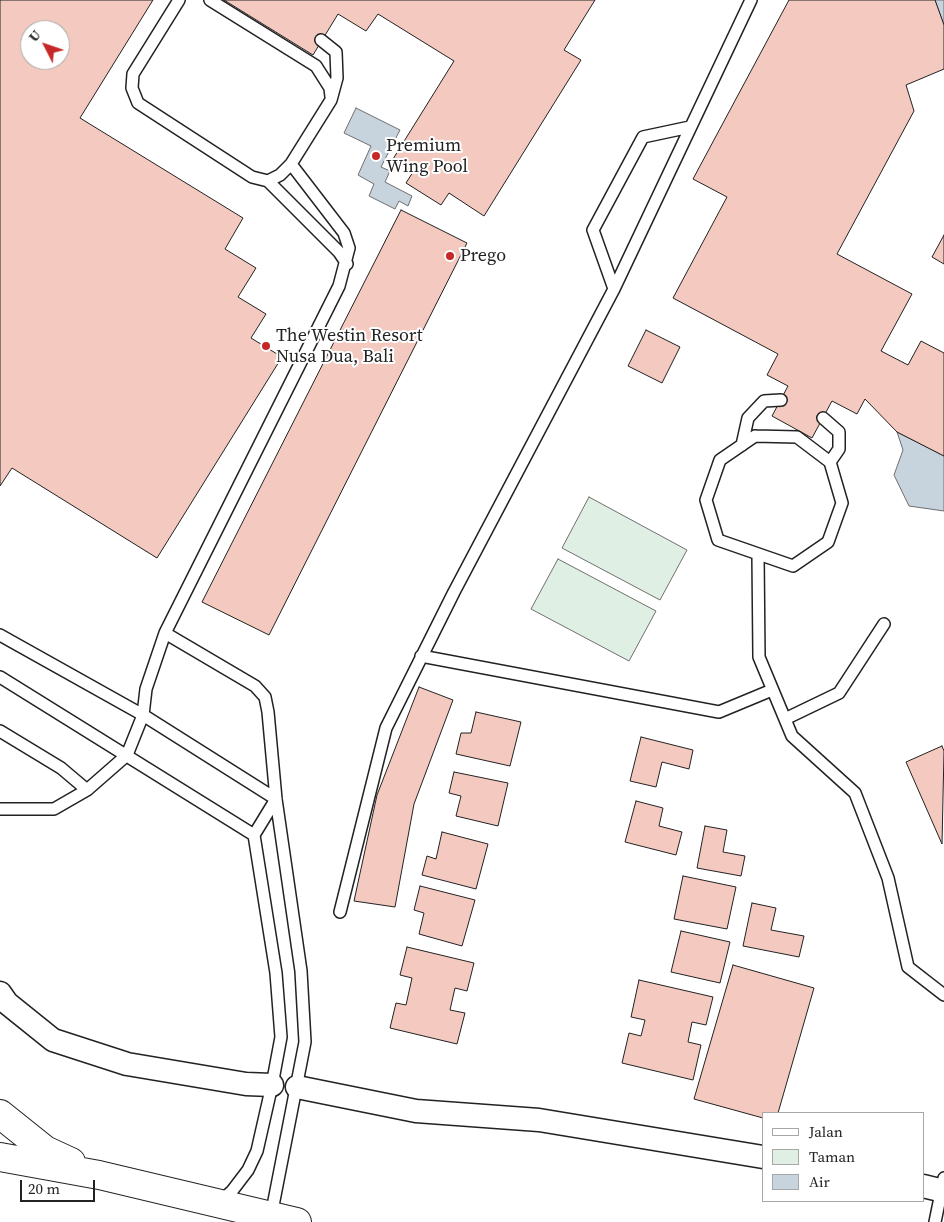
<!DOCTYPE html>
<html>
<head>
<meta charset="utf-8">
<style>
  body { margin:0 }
  #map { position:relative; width:944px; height:1222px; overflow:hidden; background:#fff; font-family:"Source Serif 4",serif }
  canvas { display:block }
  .legend { position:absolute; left:762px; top:1112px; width:162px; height:90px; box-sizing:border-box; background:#fff; border:1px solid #a7a7a7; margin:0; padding:6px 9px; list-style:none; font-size:15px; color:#222 }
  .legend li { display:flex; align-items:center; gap:10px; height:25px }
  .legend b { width:25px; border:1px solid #a7a7a7 }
  .north { position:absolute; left:20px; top:20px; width:50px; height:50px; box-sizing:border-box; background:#fff; border:1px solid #a7a7a7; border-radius:50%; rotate:311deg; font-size:14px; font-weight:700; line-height:20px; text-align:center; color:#222 }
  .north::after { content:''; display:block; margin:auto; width:18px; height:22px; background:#c62828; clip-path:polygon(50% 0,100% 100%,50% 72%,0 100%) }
  .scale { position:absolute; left:20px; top:1180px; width:75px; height:22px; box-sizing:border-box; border:2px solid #222; border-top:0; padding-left:6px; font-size:15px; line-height:18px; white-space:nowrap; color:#222; -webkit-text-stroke:4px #fff; paint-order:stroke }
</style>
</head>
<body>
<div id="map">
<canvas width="944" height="1222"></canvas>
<ul class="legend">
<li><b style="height:6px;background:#fff"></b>Jalan</li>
<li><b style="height:14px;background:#e0efe3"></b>Taman</li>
<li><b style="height:14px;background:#c7d3dd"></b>Air</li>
</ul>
<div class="north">U</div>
<div class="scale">20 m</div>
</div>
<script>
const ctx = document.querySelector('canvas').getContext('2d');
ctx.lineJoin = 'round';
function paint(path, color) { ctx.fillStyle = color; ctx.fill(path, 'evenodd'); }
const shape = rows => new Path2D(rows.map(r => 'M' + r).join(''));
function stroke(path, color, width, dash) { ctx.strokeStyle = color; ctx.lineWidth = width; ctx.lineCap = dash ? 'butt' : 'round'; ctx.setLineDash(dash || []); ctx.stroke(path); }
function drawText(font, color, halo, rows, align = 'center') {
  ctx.font = font + ' "Source Serif 4",serif'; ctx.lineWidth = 4; ctx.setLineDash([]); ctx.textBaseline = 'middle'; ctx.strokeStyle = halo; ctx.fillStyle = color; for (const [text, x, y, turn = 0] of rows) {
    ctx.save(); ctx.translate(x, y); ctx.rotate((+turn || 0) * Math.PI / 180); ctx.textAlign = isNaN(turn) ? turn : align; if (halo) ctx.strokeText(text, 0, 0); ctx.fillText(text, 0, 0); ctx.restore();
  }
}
const green = shape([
  [589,497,687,550,660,600,562,548,589,497],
  [558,559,656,611,629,661,531,609,558,559]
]);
paint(green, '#e0efe3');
stroke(green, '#6f6f6f', 1);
const water = shape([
  [935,0,944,0,944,25,935,0],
  [356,108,400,130,381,167,390,171,385,182,412,196,408,206,399,201,395,209,369,196,374,184,358,175,371,146,344,133,356,108],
  [897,432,944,456,944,511,909,506,894,475,903,450,897,432]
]);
paint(water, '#c7d3dd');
stroke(water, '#6f6f6f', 1);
const building = shape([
  [0,0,153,0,80,118,243,218,225,249,256,268,238,297,266,314,251,338,282,357,157,558,12,468,0,486,0,0],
  [30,30,60,30,60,60,30,60,30,30],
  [224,0,595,0,564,50,581,60,484,216,449,193,441,205,406,183,413,172,393,159,454,61,378,14,366,31,338,14,313,55,224,0],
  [789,0,935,0,944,25,944,69,906,85,914,111,837,254,912,294,881,351,908,365,921,341,944,353,944,456,897,432,865,399,857,414,832,401,812,438,772,416,788,386,767,375,778,354,673,298,727,197,693,179,789,0],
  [401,210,467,243,269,635,202,602,401,210],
  [944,235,944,264,932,257,944,235],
  [646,330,680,347,662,383,628,366,646,330],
  [419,687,453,700,414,804,395,907,354,901,377,795,419,687],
  [476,712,521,722,510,766,456,754,461,733,471,733,476,712],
  [641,737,693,750,689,769,662,762,656,787,630,781,641,737],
  [942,746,944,751,942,844,906,762,942,746],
  [454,772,508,783,498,826,456,816,461,796,449,793,454,772],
  [636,801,663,808,659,826,682,832,676,855,625,842,636,801],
  [705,826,727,830,723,852,745,856,741,876,697,868,705,826],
  [442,832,488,844,476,889,422,875,427,856,436,859,442,832],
  [683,876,736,887,727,929,674,919,683,876],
  [420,886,475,900,462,946,419,934,424,913,414,910,420,886],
  [752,903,776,908,771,930,804,936,799,957,743,946,752,903],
  [681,931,730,942,720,983,671,972,681,931],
  [407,947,474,963,467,991,455,988,450,1010,465,1013,457,1044,390,1028,396,1003,406,1005,412,978,400,975,407,947],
  [733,965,814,988,778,1113,763,1113,763,1118,694,1099,733,965],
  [639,980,713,997,706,1025,692,1022,688,1042,701,1045,693,1080,622,1063,629,1033,641,1036,645,1020,631,1017,639,980]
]);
paint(building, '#f3c9c0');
stroke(building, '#222', 1);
const lane = shape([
  [179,0,133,74,132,88,138,103,252,177,268,181,280,175,291,164],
  [210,0,316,66,330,88,331,97],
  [268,181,339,252,347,264],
  [614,289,593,230,643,137,690,127],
  [823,418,839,432,839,449,830,462],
  [755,436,797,437,830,462,842,503,828,542,793,566,718,540,706,500,720,460,755,436],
  [742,445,748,418,764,401,781,400],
  [758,555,759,657,792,736,855,793,888,878,908,967,944,995],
  [165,633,255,686,265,697,268,712,276,799,301,971,305,1042,271,1216],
  [0,635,143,715,276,799],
  [421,656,719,712,772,690],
  [0,677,254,835],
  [785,719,839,693,884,624],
  [0,731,61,768,87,790],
  [0,809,54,809,87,790,127,755,143,715,146,689,165,633,339,286,349,248,344,233,291,164,331,100,337,78,336,52,321,40],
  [340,912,386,728,454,592,614,289,751,0],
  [221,1201,232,1191,248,1170,257,1151,272,1085,281,1037,276,973,254,835,276,799],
  [935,1222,944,1178]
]);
const street = shape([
  [0,993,7,1003,53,1040,127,1064,246,1084,272,1085],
  [297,1087,416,1111,539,1120,763,1157],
  [923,1186,944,1191]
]);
const highway = shape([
  [0,1114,45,1150,71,1162],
  [0,1157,99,1175,297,1222]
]);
stroke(lane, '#222', 14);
stroke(street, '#222', 25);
stroke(highway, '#222', 30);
stroke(lane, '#fff', 11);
stroke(street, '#fff', 22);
stroke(highway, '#fff', 28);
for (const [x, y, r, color] of [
  [376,156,5,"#c62828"],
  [450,256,5,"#c62828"],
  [266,346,5,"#c62828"]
]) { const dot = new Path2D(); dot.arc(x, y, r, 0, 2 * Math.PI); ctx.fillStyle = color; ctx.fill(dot); stroke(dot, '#fff', 2); }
drawText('18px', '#222', '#fff', [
  ["Premium",386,146],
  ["Wing Pool",386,167],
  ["Prego",460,256],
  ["The Westin Resort",276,336],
  ["Nusa Dua, Bali",276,357]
], 'left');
</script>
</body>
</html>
